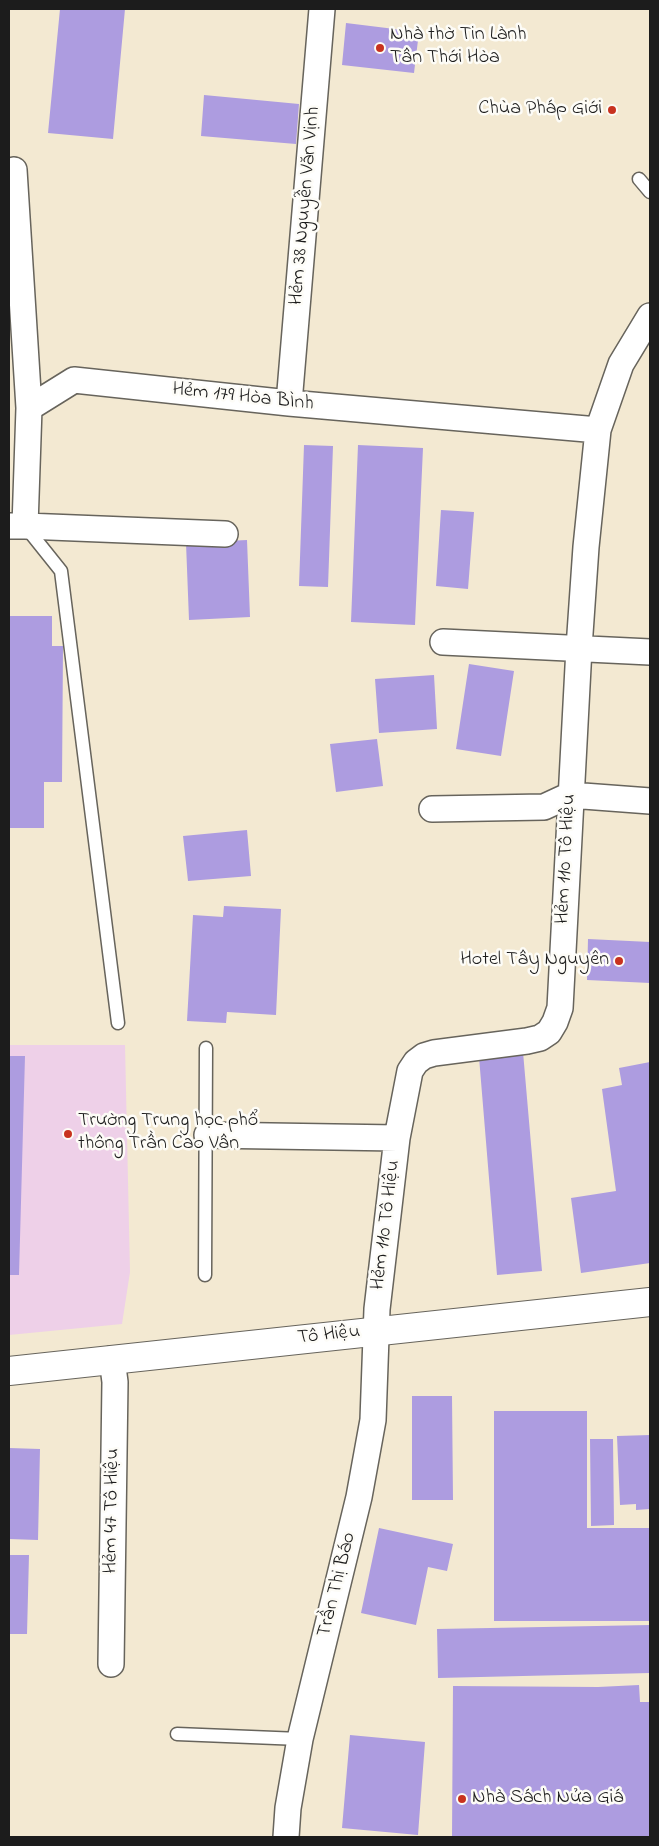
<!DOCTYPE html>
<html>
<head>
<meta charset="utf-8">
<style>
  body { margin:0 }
  #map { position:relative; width:659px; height:1846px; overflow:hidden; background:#f3e9d2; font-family:"Indie Flower",sans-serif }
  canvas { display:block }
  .frame { position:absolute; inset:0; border:10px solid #1c1c1c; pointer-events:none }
</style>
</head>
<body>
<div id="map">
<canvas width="659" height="1846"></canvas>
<div class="frame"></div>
</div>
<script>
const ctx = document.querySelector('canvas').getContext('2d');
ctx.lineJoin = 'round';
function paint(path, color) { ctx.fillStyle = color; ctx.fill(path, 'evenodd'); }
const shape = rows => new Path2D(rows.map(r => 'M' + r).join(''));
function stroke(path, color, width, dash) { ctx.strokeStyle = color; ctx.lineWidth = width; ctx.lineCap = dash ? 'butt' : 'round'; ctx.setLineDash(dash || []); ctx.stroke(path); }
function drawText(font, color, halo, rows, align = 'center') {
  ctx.font = font + ' "Indie Flower",sans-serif'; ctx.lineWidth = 5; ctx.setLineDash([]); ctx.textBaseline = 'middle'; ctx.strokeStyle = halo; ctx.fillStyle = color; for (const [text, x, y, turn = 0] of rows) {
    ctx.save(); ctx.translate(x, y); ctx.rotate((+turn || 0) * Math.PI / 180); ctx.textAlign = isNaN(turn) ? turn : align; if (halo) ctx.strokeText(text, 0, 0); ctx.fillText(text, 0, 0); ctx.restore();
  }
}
paint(shape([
  [9,1045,125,1045,130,1272,122,1324,9,1335]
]), '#eed0e8');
paint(shape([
  [60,9,125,9,113,139,48,133],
  [346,23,419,32,414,73,342,65],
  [204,95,299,104,296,144,201,136],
  [304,445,333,446,328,587,299,586],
  [358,445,423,448,415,625,351,622],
  [441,510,474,512,468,589,436,586],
  [247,540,250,617,189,620,186,543],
  [9,616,52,616,52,646,63,646,62,782,44,782,44,828,9,828],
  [469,664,514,671,501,756,456,749],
  [434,675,437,729,379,733,375,679],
  [377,739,383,786,336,792,330,744],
  [247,830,251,876,188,881,183,836],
  [224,906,281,909,276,1015,227,1012,226,1023,187,1021,193,915,223,917],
  [588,939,650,942,650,983,587,980],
  [523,1052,542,1271,497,1275,479,1057],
  [9,1056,25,1056,19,1275,9,1275],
  [650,1062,650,1263,581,1273,571,1198,616,1191,602,1089,622,1085,619,1068],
  [412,1396,452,1396,453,1500,412,1500],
  [494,1411,587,1411,587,1528,650,1528,650,1621,494,1621],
  [650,1435,650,1509,636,1510,636,1504,620,1505,617,1436],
  [590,1439,613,1439,614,1525,591,1526],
  [9,1448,40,1449,38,1540,9,1539],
  [379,1528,453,1544,447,1571,428,1567,416,1625,361,1613],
  [9,1555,29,1555,27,1634,9,1634],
  [650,1625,650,1673,438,1678,437,1629],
  [639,1685,640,1702,650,1702,650,1837,452,1837,453,1686,598,1687],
  [350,1735,425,1742,418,1835,342,1828]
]), '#ad9ce0');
const service = shape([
  [639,179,650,192],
  [25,526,61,571,118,1023],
  [205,1275,206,1048],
  [177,1734,300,1739]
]);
const minor = shape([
  [14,170,29,408],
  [289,403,322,9],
  [9,526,25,526,29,408,74,380,289,403,598,430],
  [25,526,225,534],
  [443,642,650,652],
  [432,809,544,807,570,795,650,801],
  [207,1135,397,1138],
  [111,1664,115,1382,112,1359],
  [286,1837,288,1808,300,1739,359,1497,373,1420,377,1309,397,1138,410,1071,416,1062,424,1056,434,1053,527,1041,540,1038,549,1032,555,1022,560,1008,579,648,586,547,598,430,621,364,650,316]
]);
const tertiary = shape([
  [9,1371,650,1302]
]);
stroke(service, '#67645c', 15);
stroke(minor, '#67645c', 28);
stroke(tertiary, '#67645c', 30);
stroke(service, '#fff', 12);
stroke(minor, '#fff', 25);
stroke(tertiary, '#fff', 28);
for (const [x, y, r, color] of [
  [380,48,5,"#c8321e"],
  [612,110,5,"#c8321e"],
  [619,961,5,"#c8321e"],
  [68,1134,5,"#c8321e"],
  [462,1799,5,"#c8321e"]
]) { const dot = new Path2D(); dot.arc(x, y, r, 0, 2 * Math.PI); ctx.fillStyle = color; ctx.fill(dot); stroke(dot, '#fdfcf7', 2); }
drawText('20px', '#1c1c1c', '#fdfcf7', [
  ["Nhà thờ Tin Lành",390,36],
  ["Tân Thới Hòa",390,59],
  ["Chùa Pháp Giới",602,110,"right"],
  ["Hotel Tây Nguyên",609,961,"right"],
  ["Trường Trung học phổ",78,1122],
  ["thông Trần Cao Vân",78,1145],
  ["Nhà Sách Nửa Giá",472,1799]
], 'left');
drawText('20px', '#1c1c1c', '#fdfcf7', [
  ["Hẻm 38 Nguyễn Văn Vịnh",306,206,-85],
  ["Hẻm 179 Hòa BÌnh",243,398,6],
  ["Hẻm 110 Tô Hiệu",567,859,-87],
  ["Hẻm 110 Tô Hiệu",387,1225,-83],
  ["Tô Hiệu",329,1336,-6],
  ["Hẻm 47 Tô Hiệu",113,1511,-89],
  ["Trần Thị Báo",338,1585,-76]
]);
</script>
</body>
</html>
